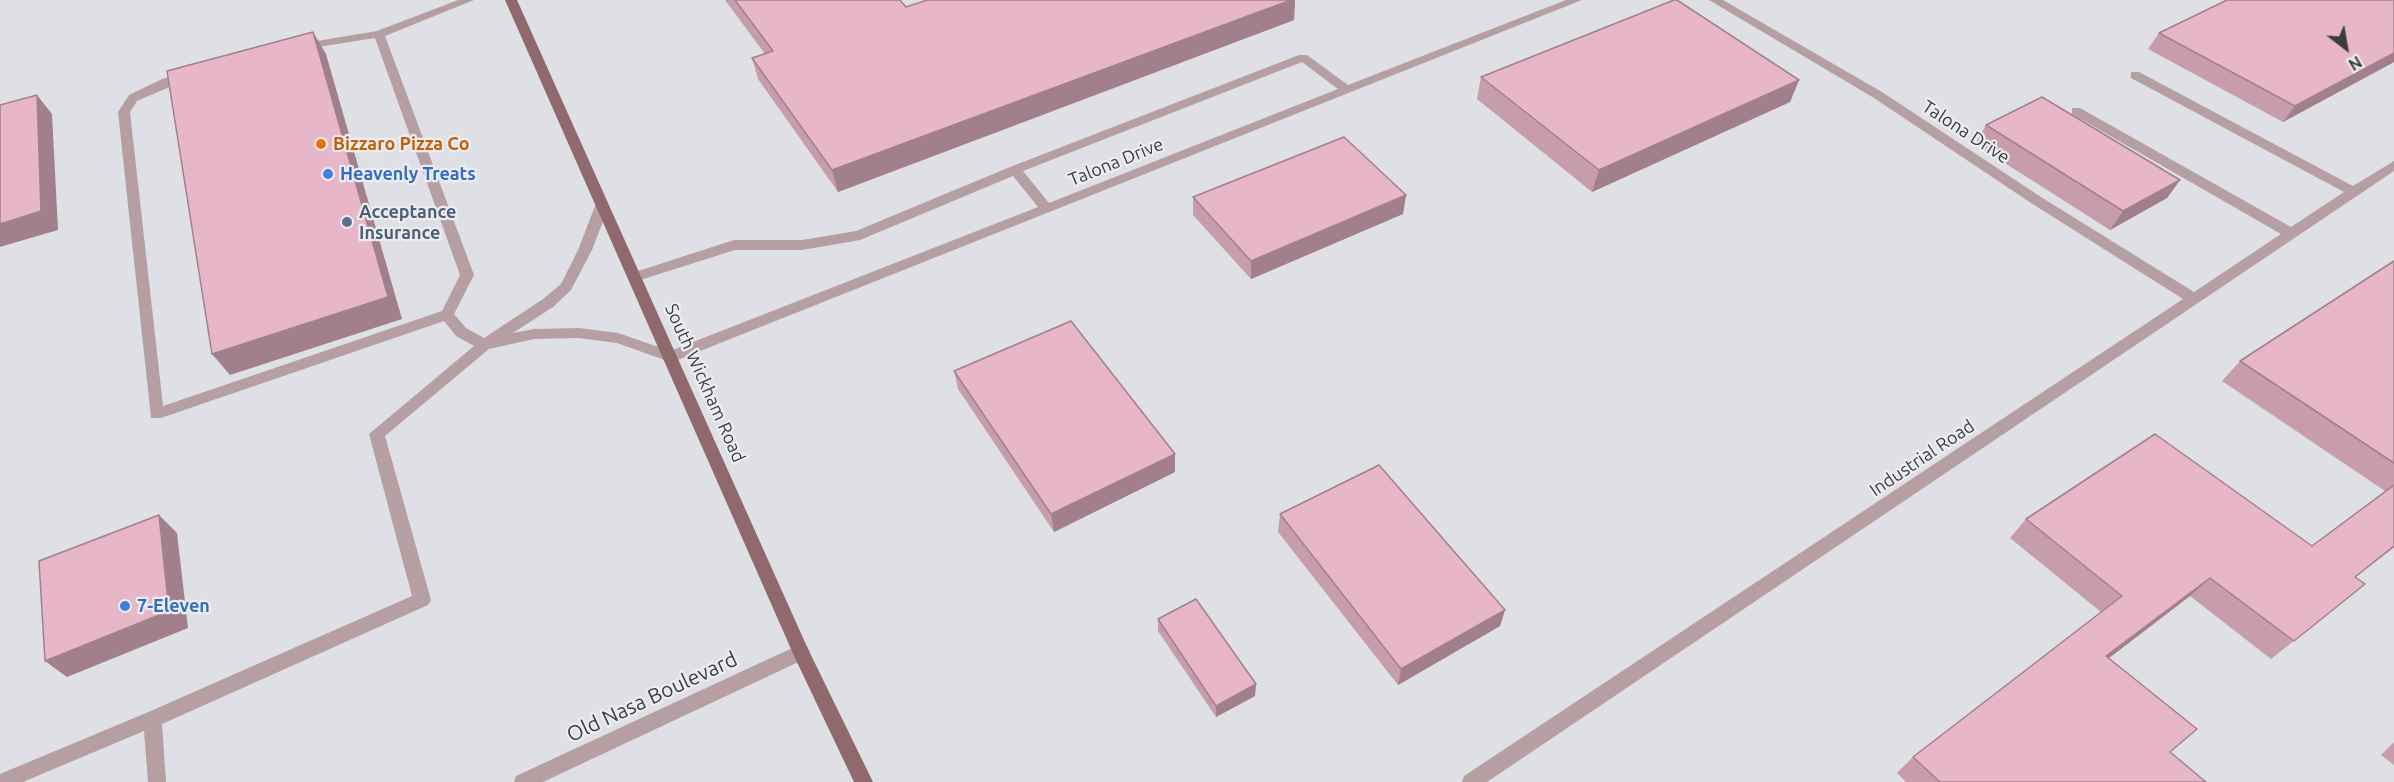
<!DOCTYPE html>
<html>
<head>
<meta charset="utf-8">
<style>
  body { margin:0 }
  #map { position:relative; width:2394px; height:782px; overflow:hidden; background:#dfe0e5; font-family:Ubuntu,sans-serif }
  canvas { display:block }
  .north { position:absolute; left:2316px; top:18px; width:60px; height:60px; -webkit-text-stroke:4px #ecedf2; paint-order:stroke; rotate:149deg; font-size:16px; font-weight:700; line-height:24px; text-align:center; color:#3b3c3e }
  .north::after { content:''; display:block; margin:auto; width:21px; height:27px; background:#3b3c3e; clip-path:polygon(50% 0,100% 100%,50% 72%,0 100%) }
</style>
</head>
<body>
<div id="map">
<canvas width="2394" height="782"></canvas>
<div class="north">N</div>
</div>
<script>
const ctx = document.querySelector('canvas').getContext('2d');
ctx.lineJoin = 'round';
const shape = rows => new Path2D(rows.map(r => 'M' + r).join(''));
function paint(path, color) { ctx.fillStyle = color; ctx.fill(path, 'evenodd'); }
function stroke(path, color, width, dash) { ctx.strokeStyle = color; ctx.lineWidth = width; ctx.lineCap = dash ? 'butt' : 'round'; ctx.setLineDash(dash || []); ctx.stroke(path); }
function drawText(font, color, halo, rows, align = 'center') {
  ctx.font = font + ' Ubuntu,sans-serif'; ctx.lineWidth = 4.5; ctx.setLineDash([]); ctx.textBaseline = 'middle'; ctx.strokeStyle = halo; ctx.fillStyle = color; for (const [text, x, y, turn = 0] of rows) {
    ctx.save(); ctx.translate(x, y); ctx.rotate((+turn || 0) * Math.PI / 180); ctx.textAlign = isNaN(turn) ? turn : align; if (halo) ctx.strokeText(text, 0, 0); ctx.fillText(text, 0, 0); ctx.restore();
  }
}
paint(shape([
  [458,0,474,0,385,36,474,275,454,314,466,328,484,338,543,299,561,284,578,250,595,206,602,202,609,206,592,250,571,290,553,307,513,333,534,329,579,328,618,333,670,351,1038,207,1013,176,860,240,802,250,735,250,634,282,627,277,629,274,734,240,802,240,856,231,1010,167,1299,55,1307,55,1348,85,1566,0,1582,0,675,361,670,362,617,343,579,338,534,339,489,349,385,436,431,600,428,605,162,724,166,782,148,782,144,731,23,782,0,782,0,774,146,713,412,596,369,434,474,346,456,336,444,321,161,418,151,418,118,112,129,95,162,79,189,72,195,76,137,101,130,112,163,406,442,311,460,275,375,38,299,50,293,47,299,44,377,31,458,0],
  [1302,62,1338,89,1049,203,1023,171,1302,62],
  [1709,0,1723,0,1882,92,2041,197,2194,292,2281,234,2072,114,2072,108,2080,108,2291,227,2344,192,2131,78,2131,72,2139,72,2353,186,2394,161,2394,171,1487,782,1462,782,1464,776,2183,299,2031,203,1874,98,1709,0],
  [801,644,807,646,810,652,807,658,543,782,514,782,516,776,801,644]
]), '#b69fa2');
paint(shape([
  [505,0,517,0,808,649,873,782,854,782,795,658,505,0]
]), '#90696d');
paint(shape([
  [725,0,900,0,906,7,927,0,1295,0,1294,20,838,192,758,79,752,58,765,54],
  [2394,0,2394,62,2283,122,2148,49,2159,33],
  [1481,77,1799,80,1790,102,1592,192,1477,99],
  [1986,125,2180,180,2167,198,2110,230,1975,144],
  [1406,195,1403,214,1251,279,1193,215,1193,197],
  [2394,261,2394,547,2355,577,2365,584,2271,659,2190,596,2109,658,2170,752,2206,782,1906,782,1897,773,1913,757,2101,612,2010,538,2026,519,2312,546,2385,491,2222,381,2240,361],
  [954,371,1175,454,1175,472,1054,532,958,389],
  [1280,514,1505,610,1500,626,1398,685,1278,532],
  [1158,619,1256,684,1255,696,1216,717,1158,631],
  [2394,742,2394,765,2381,755]
]), '#c79dab');
paint(shape([
  [1291,0,1295,0,1294,20,838,192,832,170],
  [313,32,326,54,402,319,230,375,212,354],
  [2394,53,2394,62,2283,122,2295,106],
  [1799,80,1790,102,1592,192,1599,170],
  [37,95,52,114,58,230,0,247,0,224],
  [2180,180,2167,198,2110,230,2123,211],
  [1406,195,1403,214,1251,279,1251,261],
  [1175,454,1175,472,1054,532,1051,514],
  [159,515,177,533,188,628,67,677,45,661],
  [2394,546,2394,547,2332,595,2355,577],
  [2210,578,2190,596,2088,674,2106,656],
  [1505,610,1500,626,1398,685,1401,669],
  [1256,684,1255,696,1216,717,1216,706]
]), '#a2808b');
const building = shape([
  [735,0,900,0,906,7,927,0,1291,0,832,170,752,58,773,51,735,0],
  [1674,0,1677,0,1799,80,1599,170,1481,77,1674,0],
  [2227,0,2394,0,2394,53,2295,106,2159,33,2227,0],
  [313,32,388,297,212,354,167,71,313,32],
  [37,95,41,211,0,224,0,105,37,95],
  [2042,97,2180,180,2123,211,1986,125,2042,97],
  [1344,137,1406,195,1251,261,1193,197,1344,137],
  [2394,261,2394,463,2240,361,2394,261],
  [1071,321,1175,454,1051,514,954,371,1071,321],
  [2155,434,2312,546,2394,485,2394,546,2355,577,2365,584,2294,641,2210,578,2106,656,2197,729,2170,752,2206,782,1940,782,1913,757,2122,596,2026,519,2155,434],
  [1379,465,1505,610,1401,669,1280,514,1379,465],
  [159,515,169,611,45,661,39,561,159,515],
  [1196,599,1256,684,1216,706,1158,619,1196,599]
]);
paint(building, '#e7b7c7');
stroke(building, '#a2808b', 1.5);
for (const [x, y, r, color] of [
  [321,144,6,"#e8710a"],
  [328,174,6,"#3f7fe0"],
  [347,222,6,"#5c6f8a"],
  [125,606,6,"#3f7fe0"]
]) { const dot = new Path2D(); dot.arc(x, y, r, 0, 2 * Math.PI); ctx.fillStyle = color; ctx.fill(dot); stroke(dot, '#ecedf2', 2); }
drawText('18px', '#3b3c3e', '#ecedf2', [
  ["Talona Drive",1966,132,33],
  ["Talona Drive",1116,162,-22],
  ["South Wickham Road",705,383,66],
  ["Industrial Road",1922,458,-34]
]);
drawText('bold 18px', '#c56008', '#ecedf2', [
  ["Bizzaro Pizza Co",333,144]
], 'left');
drawText('bold 18px', '#366cbe', '#ecedf2', [
  ["Heavenly Treats",340,174],
  ["7-Eleven",137,606]
], 'left');
drawText('bold 18px', '#4e5e75', '#ecedf2', [
  ["Acceptance",359,212],
  ["Insurance",359,233]
], 'left');
drawText('21px', '#3b3c3e', '#ecedf2', [
  ["Old Nasa Boulevard",652,697,-25]
]);
</script>
</body>
</html>
